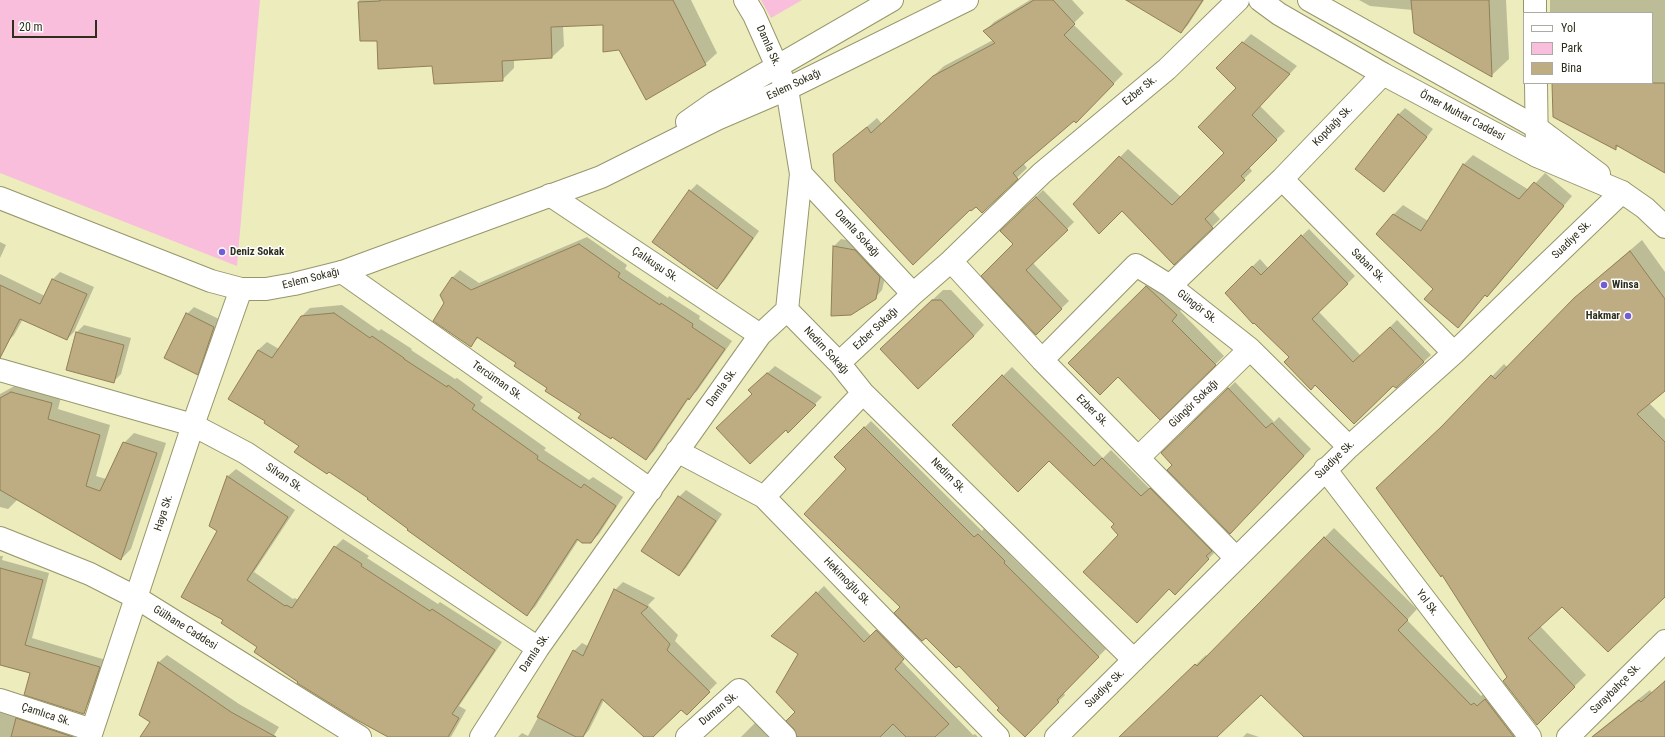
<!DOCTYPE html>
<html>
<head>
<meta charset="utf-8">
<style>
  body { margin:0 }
  #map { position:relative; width:1665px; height:737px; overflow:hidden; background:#ececbd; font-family:"Roboto Condensed",sans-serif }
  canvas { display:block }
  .legend { position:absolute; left:1523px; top:12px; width:130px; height:72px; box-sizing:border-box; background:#fff; border:1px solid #ababa4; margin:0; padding:5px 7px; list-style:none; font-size:12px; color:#2e2e1c }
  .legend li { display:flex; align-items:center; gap:8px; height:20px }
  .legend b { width:20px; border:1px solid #ababa4 }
  .scale { position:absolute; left:12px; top:20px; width:85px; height:18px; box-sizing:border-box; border:2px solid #2e2e1c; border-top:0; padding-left:5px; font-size:12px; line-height:14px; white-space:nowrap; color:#2e2e1c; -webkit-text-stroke:3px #fff; paint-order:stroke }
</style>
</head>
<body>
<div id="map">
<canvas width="1665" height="737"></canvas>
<ul class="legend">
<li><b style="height:5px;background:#fff"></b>Yol</li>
<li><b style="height:11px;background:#f8bedb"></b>Park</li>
<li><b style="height:11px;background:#beac82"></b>Bina</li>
</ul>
<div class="scale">20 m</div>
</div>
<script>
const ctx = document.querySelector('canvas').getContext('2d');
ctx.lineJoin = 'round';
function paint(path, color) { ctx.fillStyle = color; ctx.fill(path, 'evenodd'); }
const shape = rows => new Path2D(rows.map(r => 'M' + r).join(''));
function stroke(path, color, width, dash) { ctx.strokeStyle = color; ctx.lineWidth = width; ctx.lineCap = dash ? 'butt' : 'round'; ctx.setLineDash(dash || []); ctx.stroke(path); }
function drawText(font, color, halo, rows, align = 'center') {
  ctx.font = font + ' "Roboto Condensed",sans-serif'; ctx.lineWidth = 3; ctx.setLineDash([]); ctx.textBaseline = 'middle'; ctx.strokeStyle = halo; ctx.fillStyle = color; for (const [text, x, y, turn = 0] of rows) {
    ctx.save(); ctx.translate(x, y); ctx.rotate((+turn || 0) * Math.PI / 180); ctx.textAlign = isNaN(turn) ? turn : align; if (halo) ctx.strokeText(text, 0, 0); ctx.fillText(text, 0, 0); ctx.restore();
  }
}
paint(shape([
  [0,0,260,0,237,266,0,173],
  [761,0,802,0,771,18]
]), '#f8bedb');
paint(shape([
  [359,0,691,0,717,53,705,64,604,23,563,26,564,46,552,57,514,59,514,68,502,80,433,65,378,39,361,40],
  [1030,0,1072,0,1084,13,1073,24,1123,74,1076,122,1074,120,1023,163,1027,168,982,212,976,205,834,155,877,118,882,124,944,66,993,40,985,31,994,22],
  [1128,0,1204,0,1188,25,1181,32],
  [1359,0,1506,0,1509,59,1492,75,1414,33,1413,10,1370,6],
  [1550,0,1665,0,1665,172,1619,146,1616,148,1554,116,1553,83,1652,83,1652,13,1550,13],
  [1251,34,1297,66,1260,106,1285,131,1249,167,1252,171,1212,210,1220,219,1212,227,1174,263,1122,209,1074,204,1128,149,1181,197,1226,153,1238,88,1218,68],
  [1405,108,1433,129,1384,191,1398,115],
  [1473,155,1529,190,1545,173,1572,196,1497,286,1487,295,1486,294,1467,317,1435,289,1393,215,1403,205,1428,221,1464,164],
  [697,184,759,231,724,281,717,288,690,191],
  [1043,190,1074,222,1033,263,1069,301,1036,333,1014,244,1001,231],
  [1309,229,1355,276,1319,312,1361,356,1397,320,1431,355,1396,387,1393,384,1290,357,1226,293,1260,259,1268,268],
  [587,237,627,265,625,269,668,298,669,296,700,316,699,319,732,341,697,391,689,398,654,451,646,459,582,414,517,363,479,337,471,345,445,303,452,278,460,270,479,283],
  [841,239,862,243,887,270,882,290,875,298,832,315,834,246],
  [1642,240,1665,272,1665,390,1649,403,1665,419,1665,595,1562,606,1540,626,1586,675,1537,723,1508,677,1450,419,1504,364,1508,368,1587,287],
  [0,242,6,245,0,258],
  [60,272,94,287,74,332,67,339,23,319,14,335,7,342,0,339,0,274,45,296,53,279],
  [1155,278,1185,305,1180,311,1224,356,1160,418,1118,376,1070,363],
  [943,290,951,290,984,325,974,336,892,338],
  [342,305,379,331,381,329,412,349,411,350,455,379,457,378,483,397,480,401,546,448,544,450,589,480,593,477,623,497,599,534,591,542,579,539,535,607,527,615,266,421,229,399,258,350,267,342,279,349,301,317,310,308],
  [194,307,221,320,204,366,197,373,187,314],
  [84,325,131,338,121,374,114,381,77,332],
  [775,366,822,397,788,431,753,394,757,383],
  [1012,367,1103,458,1111,450,1150,489,1159,480,1217,550,1175,593,1120,535,1115,524,1049,459,953,425],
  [22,382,62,393,58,409,110,425,96,476,106,479,124,443,134,433,166,443,131,549,121,559,18,499,8,509,0,507,0,394],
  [1235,382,1274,422,1279,417,1311,449,1230,532,1162,453],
  [871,421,982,531,985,527,1012,553,1010,555,1106,649,1063,692,1065,695,1024,736,1001,708,902,607,848,469,835,457],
  [236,469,295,510,254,572,293,599,295,598,298,600,335,547,343,539,369,556,367,558,438,604,440,602,502,642,459,706,466,710,451,737,390,737,299,681,224,619,218,530,210,525,228,476],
  [686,490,722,514,686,568,679,575,679,497],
  [1334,528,1417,609,1407,620,1481,696,1484,694,1522,737,1306,737,1261,694,1215,737,1120,737,1206,655,1208,657],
  [0,556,3,556,2,560,49,573,32,638,106,660,93,699,80,712,31,673,0,664],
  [623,582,655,598,648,605,678,635,675,641,717,683,687,713,681,708,652,737,645,737,604,700,589,730,583,737,576,735,575,737,518,737,522,733,528,736,574,651,582,643,588,646,615,590],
  [824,586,871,636,884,624,903,644,894,653,973,735,975,734,978,737,798,737,797,711,800,654,773,636],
  [167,655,239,704,279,727,274,735,277,737,141,737,152,722,141,714,159,662],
  [1665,681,1665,737,1591,737,1650,690,1652,693],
  [0,708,79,737,0,737],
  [758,720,782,737,741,737],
  [1247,733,1259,737,1243,737]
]), '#0003');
const building = shape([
  [380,0,673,0,706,65,646,100,619,50,603,52,603,25,551,27,552,58,502,61,503,81,434,84,432,66,378,69,377,41,360,41,358,2,380,1,380,0],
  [1034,0,1053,0,1075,24,1064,35,1114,84,1076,123,1074,121,1013,173,1018,179,982,213,976,207,971,211,970,210,913,265,835,181,833,154,867,127,871,133,933,76,995,43,983,31,1034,0],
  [1126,0,1203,0,1181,33,1126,0],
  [1411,0,1489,0,1492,77,1414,33,1411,0],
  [1242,42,1290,74,1252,115,1277,140,1241,176,1245,180,1205,219,1213,228,1174,265,1122,211,1099,234,1073,204,1119,156,1172,205,1224,153,1198,127,1236,88,1216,68,1242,42],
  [1552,83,1665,83,1665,173,1616,145,1616,150,1553,117,1552,83],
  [1398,114,1427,137,1384,192,1355,169,1398,114],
  [1463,164,1519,199,1534,182,1564,206,1487,297,1485,295,1458,328,1424,299,1433,289,1376,234,1393,214,1421,231,1463,164],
  [689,190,753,238,717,289,652,242,689,190],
  [1036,197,1068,230,1026,270,1062,309,1036,335,981,276,1013,244,1000,231,1036,197],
  [1301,235,1348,284,1312,319,1353,362,1390,327,1424,362,1396,388,1393,386,1354,424,1315,385,1311,390,1284,362,1289,357,1254,323,1253,324,1225,293,1252,266,1261,275,1301,235],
  [579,244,620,273,618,277,660,305,661,303,693,324,692,327,725,349,689,400,688,398,646,460,612,437,611,439,578,418,581,414,545,391,547,388,514,366,516,363,477,337,471,347,433,321,444,303,440,295,452,277,471,290,579,244],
  [833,246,855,250,880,277,876,299,851,315,831,316,833,246],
  [1630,251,1665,299,1665,391,1637,414,1665,442,1665,597,1608,652,1562,607,1528,638,1575,687,1537,725,1503,681,1507,677,1442,575,1441,577,1376,488,1441,427,1491,375,1495,379,1574,298,1630,251],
  [52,279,87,294,67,340,20,319,0,358,0,285,40,304,52,279],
  [1146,286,1177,315,1172,321,1216,365,1160,420,1118,377,1100,395,1068,363,1146,286],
  [932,300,941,300,974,336,918,389,880,349,932,300],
  [186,313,214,327,198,375,164,358,186,313],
  [334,313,370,338,372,336,404,358,404,359,447,387,448,385,475,405,472,409,538,456,537,459,581,488,584,484,616,506,591,543,582,543,577,539,527,616,407,530,408,529,367,499,368,498,329,472,327,474,294,452,299,446,264,423,265,421,228,399,258,350,272,358,301,316,334,313],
  [76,332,124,345,114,383,66,370,76,332],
  [767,373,816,405,788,433,786,430,750,464,716,428,752,394,748,390,767,373],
  [1002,375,1094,466,1102,458,1141,496,1150,488,1212,551,1206,556,1209,559,1175,595,1169,589,1137,623,1083,572,1118,535,1111,527,1114,524,1049,461,1018,492,952,425,1002,375],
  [1228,388,1266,428,1272,423,1304,456,1230,534,1167,470,1172,465,1161,453,1228,388],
  [11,392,52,403,48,419,100,435,86,486,100,491,123,442,157,453,121,560,0,490,0,398,11,392],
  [864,427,974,537,978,534,1005,561,1004,563,1099,657,1057,700,1059,702,1025,737,997,710,999,708,959,666,956,668,926,638,922,641,894,613,900,607,804,514,846,469,834,457,864,427],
  [227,476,288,517,247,580,285,606,286,605,292,608,334,546,362,564,361,566,430,611,432,609,495,650,452,714,459,718,448,737,388,737,355,719,297,683,298,682,254,652,257,647,221,623,223,620,181,597,217,531,209,526,227,476],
  [678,496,716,521,679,576,641,551,678,496],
  [1324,537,1408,620,1398,630,1471,705,1474,703,1477,706,1485,699,1514,737,1304,737,1261,695,1217,737,1119,737,1195,664,1197,666,1324,537],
  [0,568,43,580,25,645,100,667,84,714,24,695,30,673,0,665,0,568],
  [614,589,648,607,641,613,670,644,667,650,710,692,687,715,681,710,653,737,644,737,602,699,583,737,576,737,537,717,573,650,583,656,614,589],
  [816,592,864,642,876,630,904,659,895,669,949,724,935,737,906,737,893,724,880,737,797,737,794,729,786,721,795,712,776,692,798,654,771,636,816,592],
  [158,662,231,712,276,737,140,737,150,722,139,715,158,662],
  [1665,681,1665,737,1592,737,1639,700,1641,702,1665,681],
  [16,718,73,737,11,737,16,718]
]);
paint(building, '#beac82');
stroke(building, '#917f56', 1);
const minor = shape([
  [1535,0,1535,13],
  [1536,83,1537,156],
  [801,174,913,294],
  [1282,179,1454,353],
  [550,195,760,335],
  [951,261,1042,360,1236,558],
  [342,272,651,490],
  [1170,286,1282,179,1383,74],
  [787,310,839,363,863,393],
  [1042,360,1136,265,1170,286,1250,349,1349,447],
  [839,363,913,294,951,261,1042,173,1167,69,1238,0],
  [0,370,193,425,246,453,538,648],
  [677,451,764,497,998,737],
  [1138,458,1250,349],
  [1325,469,1530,737],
  [764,497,863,393,1134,660],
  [0,538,90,574,137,598,360,737],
  [0,700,92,730],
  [90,737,193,425,241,289],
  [481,737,538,648,760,335,787,310,801,174,787,89,754,15,745,0],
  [687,737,739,690,785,737],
  [1056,737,1349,447,1454,353,1622,192],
  [1568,737,1665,641]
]);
const tertiary = shape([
  [1260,0,1279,14,1383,74,1537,156,1622,192,1645,208,1665,227],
  [1309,0,1536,127,1599,174],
  [687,122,714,103,892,0],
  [0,198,211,281,241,289,266,289,294,284,342,272,601,177,717,119,787,89,967,0]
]);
stroke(minor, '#97966b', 24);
stroke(tertiary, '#97966b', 24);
stroke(minor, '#fff', 22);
stroke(tertiary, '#fff', 22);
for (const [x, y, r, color] of [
  [222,252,4,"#735cd7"],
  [1604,285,4,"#735cd7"],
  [1628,316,4,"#735cd7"]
]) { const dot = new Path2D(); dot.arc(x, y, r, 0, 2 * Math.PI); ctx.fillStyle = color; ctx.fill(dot); stroke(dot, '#fff', 1.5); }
drawText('11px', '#2e2e1c', '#fff', [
  ["Damla Sk.",768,46,66],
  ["Eslem Sokağı",794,85,-25],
  ["Ezber Sk.",1140,91,-39],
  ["Ömer Muhtar Caddesi",1462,116,28],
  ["Kopdağı Sk.",1333,126,-46],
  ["Damla Sokağı",857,234,47],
  ["Suadiye Sk.",1572,240,-44],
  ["Çalıkuşu Sk.",655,265,34],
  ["Saban Sk.",1368,266,45],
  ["Eslem Sokağı",311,279,-14],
  ["Güngör Sk.",1197,307,38],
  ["Ezber Sokağı",876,329,-43],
  ["Nedim Sokağı",826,351,47],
  ["Tercüman Sk.",497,381,35],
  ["Damla Sk.",722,388,-54],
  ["Güngör Sokağı",1194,404,-44],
  ["Ezber Sk.",1092,411,45],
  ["Suadiye Sk.",1335,460,-44],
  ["Nedim Sk.",948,476,45],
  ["Silvan Sk.",284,478,34],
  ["Haya Sk.",164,513,-72],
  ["Hekimoğlu Sk.",847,582,46],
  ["Yol Sk.",1427,603,53],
  ["Gülhane Caddesi",185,628,32],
  ["Damla Sk.",535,653,-56],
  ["Suadiye Sk.",1105,689,-44],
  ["Saraybahçe Sk.",1616,689,-45],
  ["Duman Sk.",719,709,-39],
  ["Çamlıca Sk.",46,715,18]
]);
drawText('bold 11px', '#2e2e1c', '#fff', [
  ["Deniz Sokak",230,252],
  ["Winsa",1612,285],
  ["Hakmar",1620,316,"right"]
], 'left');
</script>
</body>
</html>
